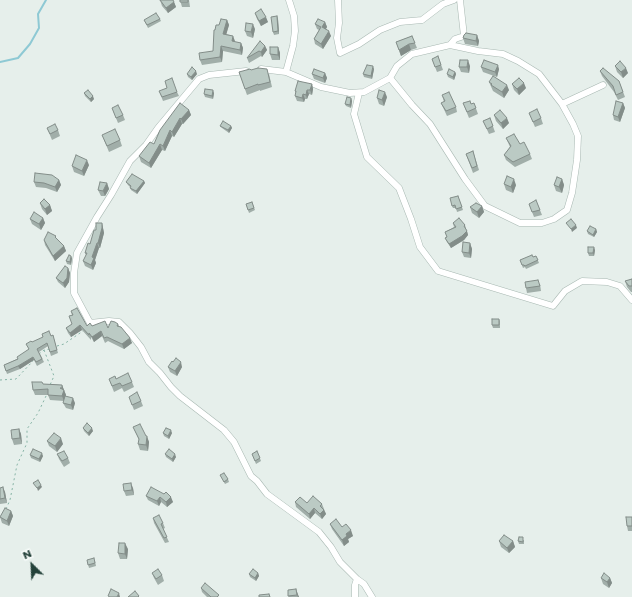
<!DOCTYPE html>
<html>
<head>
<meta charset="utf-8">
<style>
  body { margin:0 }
  #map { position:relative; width:632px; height:597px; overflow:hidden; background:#e6efeb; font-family:Poppins,sans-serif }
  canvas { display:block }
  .north { position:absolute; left:12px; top:545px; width:40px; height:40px; -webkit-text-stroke:3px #f7fbf9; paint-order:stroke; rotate:336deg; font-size:11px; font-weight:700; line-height:16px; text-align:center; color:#24423a }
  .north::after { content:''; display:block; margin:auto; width:14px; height:18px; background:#24423a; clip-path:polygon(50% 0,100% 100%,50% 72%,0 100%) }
</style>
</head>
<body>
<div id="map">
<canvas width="632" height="597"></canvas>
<div class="north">N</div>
</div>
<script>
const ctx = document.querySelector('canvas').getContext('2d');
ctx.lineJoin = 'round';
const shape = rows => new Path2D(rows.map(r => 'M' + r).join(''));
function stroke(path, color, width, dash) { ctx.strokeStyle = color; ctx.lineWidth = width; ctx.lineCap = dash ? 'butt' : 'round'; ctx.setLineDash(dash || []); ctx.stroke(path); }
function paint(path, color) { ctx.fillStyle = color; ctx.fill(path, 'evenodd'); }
stroke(shape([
  [0,62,18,58,30,44,39,28,38,14,46,0]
]), '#8ec9d4', 2);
const street = shape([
  [338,0,339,23,337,38,340,53,359,44,380,30,400,22,422,20,443,4,454,0],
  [460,0,464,36,455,39,450,45,412,54,397,66,390,78,412,105,430,124,465,179,485,206,520,223,542,223,554,219,567,210,572,193,577,160,578,136,573,124,562,104,603,85],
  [450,45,478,51,503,54,518,61,539,74,562,104],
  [261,69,286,72,321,87,350,93,364,92,390,78],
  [246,71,209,75,199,79,158,128,146,145,130,161,111,195,97,217,77,253,74,273,74,293,90,323,109,321,119,322,130,333,141,347,149,362,160,373,171,387,180,396,224,430,234,442,251,476,257,481,267,494,319,532,331,547,340,562,357,579],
  [286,72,293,46,295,31,294,16,289,0],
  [359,93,354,114,367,157,399,188,411,219,420,247,438,271,553,306,565,291,582,281,607,282,620,286,632,300],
  [355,597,355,585,357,579,364,584,372,597]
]);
stroke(street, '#a8b8b2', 7);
stroke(shape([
  [57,346,64,344,83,331],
  [44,350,54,376,50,385],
  [39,354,44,350,50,349],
  [0,380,16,379,33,361],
  [6,509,10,500,17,465,27,443,27,429,38,413,47,394]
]), '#86b3a5', 1, [2, 3]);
stroke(street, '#fff', 6);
paint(shape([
  [160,0,174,2,176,7,168,13,162,6],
  [180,0,189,0,190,7,182,7],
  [255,13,268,22,261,26,257,19],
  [277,16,278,19,279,34,274,35,273,32],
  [160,19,161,21,148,28,144,20],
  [227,20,229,25,226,34,233,36,234,42,241,43,243,48,242,55,223,51,222,62,202,65,200,60,213,51,215,30,219,25],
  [325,22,327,27,326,29,331,36,323,49,315,44,314,39,319,30,317,29,315,24],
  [255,29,253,38,247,36,245,31],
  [477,35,479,41,478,46,465,44,463,38],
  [412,36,417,48,411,50,401,56,396,42],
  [265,46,267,50,262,57,261,56,249,63,247,58],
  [278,47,280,53,280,60,272,60,270,54],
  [438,56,443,70,437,72,432,59],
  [470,66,469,73,461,72,459,67],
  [615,66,628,73,623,78,617,72],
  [481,67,499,69,497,77,483,72],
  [374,69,372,79,364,77,363,74],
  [251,70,269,74,272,87,260,91,260,90,247,95,239,72],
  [600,71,619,81,625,97,618,100,614,92,602,76],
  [455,72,456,74,454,80,448,77,447,74],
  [325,73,327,78,325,83,314,79,312,74],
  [187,74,197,74,192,80,188,77],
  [489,82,509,90,504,98,493,91],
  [312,84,313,89,312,95,309,94,307,99,305,99,304,102,297,101,295,96,296,93,295,91],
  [512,84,526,88,519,95,514,90],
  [159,91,177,92,179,96,163,101],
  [84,93,94,99,91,102,85,96],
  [214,93,213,99,205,97,204,94],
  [442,95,456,107,457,112,447,116,441,103,444,102],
  [387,97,384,106,379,104,377,98],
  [351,98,352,101,351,108,346,106,345,104],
  [463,103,471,104,474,103,478,114,469,118],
  [623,103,625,108,620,122,614,120,613,115],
  [112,108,123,115,125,120,118,123],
  [189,110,191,115,183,124,182,124,174,137,172,136,165,151,162,150,151,168,141,162,139,156,154,144],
  [529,113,541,118,543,124,535,127],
  [494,115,509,123,503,129,496,121],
  [490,118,495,132,489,134,483,121],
  [220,126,231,126,232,128,229,133,222,128],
  [47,128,58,130,60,136,52,140],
  [102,135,120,140,122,146,109,152],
  [506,138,520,144,530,154,532,159,515,167,506,160,504,155,510,147],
  [473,151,479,170,473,173,466,154],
  [89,165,84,176,74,172,72,166],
  [562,179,564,185,562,193,556,191,554,185],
  [59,180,61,185,57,192,46,188,36,187,34,182],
  [144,181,145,183,137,194,131,190,130,187,128,185,126,182],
  [107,183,109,189,105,196,101,196,98,190],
  [504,184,516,185,513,193,506,190],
  [458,196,463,210,457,212,456,208,453,208,452,206],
  [536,200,542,215,534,217,529,204],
  [252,202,255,210,249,213,246,204],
  [40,203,50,205,52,211,47,215,42,209],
  [482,206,484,212,479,218,472,213,470,207],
  [43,218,45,223,41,230,32,224,30,219],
  [102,223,104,233,100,248,99,248,95,260,96,263,93,270,85,266,83,261,86,255,85,253,90,244,96,230],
  [453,223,465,225,468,235,464,240,451,248,447,242,445,238,447,237,445,232,454,227],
  [596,229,597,232,594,237,588,234,587,231],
  [57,239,64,246,66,251,55,261,45,245,44,240],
  [470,243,472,249,471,258,464,257,462,252],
  [595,250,594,256,589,256,588,253],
  [536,256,539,263,526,269,525,267,523,268,520,260,533,257],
  [72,258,71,265,67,264,66,261],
  [68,268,70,273,69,282,65,288,58,282,56,278],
  [632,279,632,292,631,292,627,287,625,281],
  [540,284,541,291,527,293,526,288],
  [71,311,87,326,92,326,108,328,118,324,119,326,132,343,124,349,108,341,105,343,102,336,94,342,91,337,91,340,82,330,71,337,68,333,66,328,72,324,72,315],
  [499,319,500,321,500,328,493,328,492,325],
  [53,335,58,353,51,356,48,346,39,352,44,362,37,366,34,360,20,369,7,374,4,365,17,359,29,349,26,344],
  [168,367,182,367,177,376,170,372],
  [109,379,116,379,132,382,134,387,124,392,122,388,114,392],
  [43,384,62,385,66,395,64,401,50,400,48,395,35,395,33,390],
  [129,397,141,401,143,406,134,410],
  [63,403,75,403,73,410,66,408],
  [133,427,146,436,149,442,148,451,140,450,138,444,139,440],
  [83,428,93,431,89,436,84,431],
  [19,429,21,434,22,444,14,445,12,439],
  [163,433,172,433,169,439,164,436],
  [47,441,63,444,57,452,49,446],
  [257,451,261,461,256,464,252,454],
  [57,454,68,458,70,463,64,467,59,459],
  [165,454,176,457,173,462,166,457],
  [30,455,43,456,40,462,31,458],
  [220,475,228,479,229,482,225,484],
  [0,488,5,492,7,503,0,504],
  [133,488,134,495,126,496,124,491],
  [164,494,173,502,167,507,161,502,159,506,148,500,146,496],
  [295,502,322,504,326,514,322,519,315,513,310,519,296,507],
  [11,511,13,516,9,526,2,523,0,517],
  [632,517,632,531,628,531,627,526],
  [153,518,163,523,165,528,163,529,169,542,165,543,154,523],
  [330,524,342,527,353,536,348,539,349,542,344,546,332,529],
  [524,540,524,544,519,544,518,541],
  [499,541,513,541,515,547,509,553,501,547],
  [128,549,127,559,120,559,118,553],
  [87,560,95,561,96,566,89,568],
  [152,573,162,575,164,581,158,585,154,578],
  [258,573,259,576,256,581,250,577,249,574],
  [601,578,610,578,612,583,609,588,603,584],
  [201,588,219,597,207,597,202,592],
  [296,589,299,597,289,597,288,596]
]), '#a1aea9');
paint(shape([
  [174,2,176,7,168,13,166,8],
  [277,16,278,19,279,34,278,31],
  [266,17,268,22,261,26,259,21],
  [227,20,229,25,225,39,223,34],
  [325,22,327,27,324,32,322,27],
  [253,24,255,29,253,38,251,32],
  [329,31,331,36,323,49,321,44],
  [477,35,479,41,478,46,476,41],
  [233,36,235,41,233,46,232,41],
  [241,43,243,48,242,55,240,50],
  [409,44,411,50,401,56,399,50],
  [221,46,223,51,222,62,220,57],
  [265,46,267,50,262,57,261,52],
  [278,47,280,53,280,60,278,55],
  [468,60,470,66,469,73,467,67],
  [498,65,499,69,497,77,495,72],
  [373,66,374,69,372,79,371,76],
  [626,68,628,73,623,78,621,72],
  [196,71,197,74,192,80,191,77],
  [455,72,456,74,454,80,453,77],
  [325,73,327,78,325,83,323,78],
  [524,83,526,88,519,95,517,89],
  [312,84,313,89,312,95,310,90],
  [507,85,509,90,504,98,502,92],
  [213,90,214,93,213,99,212,96],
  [307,90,309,94,307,99,306,95],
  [385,92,387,97,384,106,382,100],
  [303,94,305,99,304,102,302,98],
  [93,96,94,99,91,102,90,99],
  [351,98,352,101,351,108,350,105],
  [623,103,625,108,620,122,618,117],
  [189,110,191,115,183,124,181,119],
  [180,118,182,124,174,137,172,132],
  [507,118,509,123,503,129,501,123],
  [231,126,232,128,229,133,228,130],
  [170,130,172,136,165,151,163,146],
  [160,144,162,150,151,168,149,163],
  [87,160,89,165,84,176,82,171],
  [514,179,516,185,513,193,511,187],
  [562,179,564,185,562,193,559,187],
  [59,180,61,185,57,192,55,187],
  [144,181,145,183,137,194,136,191],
  [107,183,109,189,105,196,103,191],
  [50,205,52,211,47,215,45,209],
  [482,206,484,212,479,218,477,212],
  [43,218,45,223,41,230,39,224],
  [102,223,104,233,100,248,98,243],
  [576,225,577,228,572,232,571,229],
  [596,229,597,232,594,237,593,235],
  [467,231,468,235,464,240,451,248,449,244],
  [97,243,99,248,95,260,96,263,93,270,91,265,92,257],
  [470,243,472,249,471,258,469,253],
  [64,246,66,251,55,261,53,256],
  [594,247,595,250,594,256,593,253],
  [71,256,72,258,71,265,70,262],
  [68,268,70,273,69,282,65,288,63,283],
  [80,325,82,330,71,337,70,333],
  [101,331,102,336,94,342,92,337],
  [130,338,132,343,124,349,122,344],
  [33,357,34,360,20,369,18,366],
  [181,362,182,367,177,376,175,371],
  [62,385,66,395,64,401,62,396,63,391,62,388],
  [73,398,75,403,73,410,71,405],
  [92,428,93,431,89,436,88,433],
  [19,429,21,434,22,444,20,438],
  [171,430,172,433,169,439,168,436],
  [147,436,149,442,148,451,146,445],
  [61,438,63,444,57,452,55,446],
  [42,453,43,456,40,462,39,459],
  [175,454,176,457,173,462,172,459],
  [131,483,133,488,134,495,132,490],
  [41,485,42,487,38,491,37,488],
  [3,487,5,492,7,503,5,498],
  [160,497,161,502,159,506,157,501],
  [171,497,173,502,167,507,166,502],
  [314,508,315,513,310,519,309,514],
  [324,510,326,514,322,519,320,514],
  [11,511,13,516,9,526,7,521],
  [351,530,353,536,348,539,349,542,344,546,342,540,346,534],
  [513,541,515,547,509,553,507,548],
  [125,543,128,549,127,559,125,554],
  [258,573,259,576,256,581,255,578],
  [610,578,612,583,609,588,607,582],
  [296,589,298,595,299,597,298,597,297,595],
  [119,593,120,597,117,597]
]), '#838d89');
const building = shape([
  [160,0,173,0,174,2,166,8,160,0],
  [180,0,188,0,188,2,180,2,180,0],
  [261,9,266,17,259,21,255,13,261,9],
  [156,13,160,19,147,25,144,20,156,13],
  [277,16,278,31,273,32,271,17,277,16],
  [221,19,227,20,223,34,233,36,232,41,241,43,240,50,221,46,220,57,200,60,199,53,213,51,214,30,215,30,216,25,219,25,221,19],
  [318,19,325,22,322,27,329,31,321,44,314,39,321,27,315,24,318,19],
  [246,23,253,24,251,32,245,31,246,23],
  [466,33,477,35,476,41,463,38,464,35,466,33],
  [412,36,415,43,409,44,399,50,396,42,412,36],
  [260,41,265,46,261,52,259,51,247,58,260,41],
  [270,47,278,47,278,55,270,54,270,47],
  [438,56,441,65,435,67,432,59,438,56],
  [460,60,468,60,467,67,459,67,460,60],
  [484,60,498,65,495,72,481,67,484,60],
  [620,61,626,68,621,72,615,66,620,61],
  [367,65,373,66,371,76,363,74,367,65],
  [192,67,196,71,191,77,187,74,192,67],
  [258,68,267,69,270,82,258,85,258,84,245,89,239,72,250,69,251,70,258,68],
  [603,68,619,81,623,92,616,95,613,86,600,71,603,68],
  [314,69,325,73,323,78,312,74,314,69],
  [449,69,455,72,453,77,447,74,449,69],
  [493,76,507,85,502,92,491,85,492,84,489,82,493,76],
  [172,78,177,92,162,97,159,91,167,88,165,81,172,78],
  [519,78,524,83,517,89,512,84,519,78],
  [298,81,312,84,310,90,307,90,306,95,303,94,302,98,295,96,296,91,295,91,298,81],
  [205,89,213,90,212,96,204,94,205,89],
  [88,90,93,96,90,99,84,93,88,90],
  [379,90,385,92,382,100,377,98,379,90],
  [449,92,456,107,446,111,441,103,445,101,442,95,449,92],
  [347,97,351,98,350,105,345,104,347,97],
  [470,101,471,104,474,103,476,108,467,112,463,103,470,101],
  [616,101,623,103,618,117,613,115,616,101],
  [180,103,189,110,181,119,180,118,172,132,170,130,163,146,160,144,149,163,139,156,150,142,154,144,160,130,180,103],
  [118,105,123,115,116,118,112,108,118,105],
  [537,109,541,118,533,122,529,113,537,109],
  [500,110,507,118,501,123,494,115,500,110],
  [490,118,493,126,487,129,483,121,490,118],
  [223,121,231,126,228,130,220,126,223,121],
  [55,124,58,130,50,134,47,128,55,124],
  [115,129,120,140,107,146,102,135,115,129],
  [514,134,520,144,524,142,530,154,513,162,504,155,511,146,506,138,514,134],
  [473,151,477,166,472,168,466,154,473,151],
  [76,155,87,160,82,171,72,166,76,155],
  [35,173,52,175,59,180,55,187,44,183,34,182,35,173],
  [132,174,144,181,136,191,130,188,131,186,126,182,132,174],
  [507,176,514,179,511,187,504,184,507,176],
  [557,177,562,179,559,187,554,185,557,177],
  [100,182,107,183,103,191,98,190,100,182],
  [458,196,462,207,456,209,455,205,452,206,450,198,458,196],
  [44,199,50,205,45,209,40,203,44,199],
  [536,200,540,210,532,212,529,204,536,200],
  [252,202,254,208,248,210,246,204,252,202],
  [476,203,482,206,477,212,470,207,476,203],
  [34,212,43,218,39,224,30,219,34,212],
  [459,218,465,225,464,226,467,231,462,236,449,244,445,238,447,237,445,232,456,227,453,223,459,218],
  [571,219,576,225,571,229,566,223,571,219],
  [96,223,102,223,102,228,98,243,97,243,92,257,94,258,91,265,83,261,87,253,85,253,88,243,90,244,94,230,96,230,96,223],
  [590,226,596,229,593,235,587,231,590,226],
  [48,232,56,236,55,237,64,246,53,256,44,240,48,232],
  [463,242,470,243,469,253,462,252,463,242],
  [588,247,594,247,593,253,588,253,588,247],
  [69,255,71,256,70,262,66,261,69,255],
  [532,255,533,257,536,256,538,260,525,266,524,265,522,265,520,260,532,255],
  [65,266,68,268,67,278,63,283,56,278,65,266],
  [632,279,632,286,629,286,625,281,632,279],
  [538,280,540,286,526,288,525,282,538,280],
  [77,308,87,326,90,323,92,326,105,321,108,328,111,321,115,322,118,324,117,326,121,327,130,338,122,344,107,337,104,338,101,331,92,337,89,333,89,335,80,325,70,333,66,328,72,324,69,316,73,315,71,311,77,308],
  [492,319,499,319,499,325,492,325,492,319],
  [49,331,51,336,53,335,57,350,50,352,47,343,37,349,42,359,36,362,33,357,18,366,6,371,4,365,18,359,17,357,29,349,26,344,31,341,32,342,43,337,42,334,49,331],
  [176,358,181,362,175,371,168,367,172,361,173,362,176,358],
  [128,373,132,382,122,386,120,383,112,386,109,379,115,376,116,379,128,373],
  [32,382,42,382,43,384,62,385,62,388,60,388,64,390,62,396,48,395,48,389,33,390,32,382],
  [137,392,141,401,132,405,129,397,137,392],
  [65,396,73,398,71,405,63,403,65,396],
  [87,423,92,428,88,433,83,428,87,423],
  [140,424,146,436,147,436,146,445,138,444,139,439,133,427,140,424],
  [166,428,171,430,168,436,163,433,166,428],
  [19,429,20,438,12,439,11,430,19,429],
  [54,433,61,438,55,446,47,441,54,433],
  [33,449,42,453,39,459,30,455,33,449],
  [169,449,175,454,172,459,165,454,169,449],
  [64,451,68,458,62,461,57,454,64,451],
  [257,451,260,458,255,461,252,454,257,451],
  [224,473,228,479,224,482,220,475,224,473],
  [38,480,41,485,37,488,33,483,38,480],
  [131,483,132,490,124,491,123,484,131,483],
  [3,487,5,498,0,499,0,488,3,487],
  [151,487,164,494,166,492,171,497,166,502,160,497,157,501,146,496,151,487],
  [313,496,322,504,320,506,324,510,320,514,314,508,309,514,295,502,300,497,307,503,313,496],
  [5,508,11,511,7,521,0,517,5,508],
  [159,515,163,523,161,524,167,537,164,538,153,518,159,515],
  [626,517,632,517,632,526,627,526,626,517],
  [336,519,342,527,346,524,351,530,346,534,347,536,342,540,330,524,336,519],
  [504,535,513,541,507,548,499,541,504,535],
  [519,537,523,537,523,542,518,541,519,537],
  [119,543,125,543,125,554,118,553,119,543],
  [94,558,95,563,88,565,87,560,94,558],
  [158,569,162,575,156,579,152,573,158,569],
  [253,569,258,573,255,578,249,574,253,569],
  [604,573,610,578,607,582,601,578,604,573],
  [205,583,219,595,217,597,211,597,201,588,205,583],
  [111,589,119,593,117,597,110,597,108,596,111,589],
  [296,589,297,595,288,596,288,590,296,589],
  [135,591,139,596,138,597,128,597,135,591],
  [269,594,270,597,259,597,259,595,269,594]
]);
paint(building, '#bbcac4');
stroke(building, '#838d89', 1);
</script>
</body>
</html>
